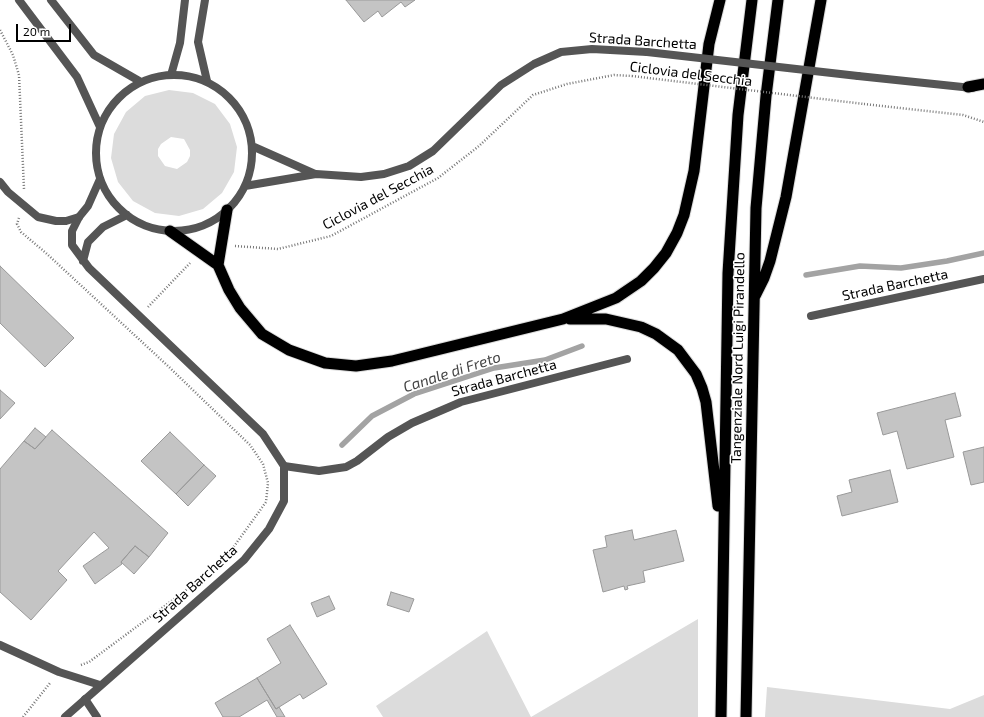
<!DOCTYPE html>
<html>
<head>
<meta charset="utf-8">
<style>
  body { margin:0 }
  #map { position:relative; width:984px; height:717px; overflow:hidden; background:#fff; font-family:"Exo 2",sans-serif }
  canvas { display:block }
  .scale { position:absolute; left:16px; top:24px; width:55px; height:18px; box-sizing:border-box; border:2px solid #000; border-top:0; padding-left:5px; font-size:12px; line-height:14px; white-space:nowrap; color:#000; -webkit-text-stroke:3px #fff; paint-order:stroke }
</style>
</head>
<body>
<div id="map">
<canvas width="984" height="717"></canvas>
<div class="scale">20 m</div>
</div>
<script>
const ctx = document.querySelector('canvas').getContext('2d');
ctx.lineJoin = 'round';
function paint(path, color) { ctx.fillStyle = color; ctx.fill(path, 'evenodd'); }
const shape = rows => new Path2D(rows.map(r => 'M' + r).join(''));
function stroke(path, color, width, dash) { ctx.strokeStyle = color; ctx.lineWidth = width; ctx.lineCap = dash ? 'butt' : 'round'; ctx.setLineDash(dash || []); ctx.stroke(path); }
function drawText(font, color, halo, rows, align = 'center') {
  ctx.font = font + ' "Exo 2",sans-serif'; ctx.lineWidth = 3; ctx.setLineDash([]); ctx.textBaseline = 'middle'; ctx.strokeStyle = halo; ctx.fillStyle = color; for (const [text, x, y, turn = 0] of rows) {
    ctx.save(); ctx.translate(x, y); ctx.rotate((+turn || 0) * Math.PI / 180); ctx.textAlign = isNaN(turn) ? turn : align; if (halo) ctx.strokeText(text, 0, 0); ctx.fillText(text, 0, 0); ctx.restore();
  }
}
paint(shape([
  [169,90,193,93,215,104,230,124,237,147,234,172,222,193,203,209,179,216,155,213,133,201,118,182,111,158,114,134,126,112,145,96],
  [171,137,184,139,190,150,190,156,187,162,177,169,165,166,158,156,158,149,161,144],
  [698,619,698,717,531,717],
  [487,631,531,717,383,717,376,706],
  [767,687,950,709,984,695,984,717,765,717]
]), '#dcdcdc');
stroke(shape([
  [806,275,860,266,901,268,947,261,984,253],
  [342,445,372,416,414,394,494,368,545,360,582,346]
]), '#a3a3a3', 5.5);
const building = shape([
  [346,0,415,0,405,7,401,2,382,17,378,11,364,22,346,0],
  [0,266,74,338,45,367,0,323,0,266],
  [0,390,15,403,0,419,0,390],
  [955,393,961,416,945,420,954,457,907,469,897,431,883,435,877,413,955,393],
  [35,428,46,437,35,449,24,441,35,428],
  [52,430,168,533,149,557,135,546,121,562,122,564,95,584,83,566,109,548,94,532,58,571,67,580,31,620,0,592,0,469,24,441,35,449,52,430],
  [170,432,204,465,176,494,141,461,170,432],
  [984,447,984,482,971,485,963,452,984,447],
  [204,465,216,476,188,506,176,494,204,465],
  [890,470,898,502,842,516,837,496,852,492,849,480,890,470],
  [632,530,634,540,676,530,684,561,643,571,645,582,627,586,628,589,625,590,624,586,603,592,593,550,607,547,605,536,632,530],
  [135,546,149,557,134,574,121,562,135,546],
  [391,592,414,599,409,612,387,605,391,592],
  [329,596,335,609,317,617,311,603,329,596],
  [290,625,327,684,303,699,300,694,276,709,257,678,281,663,267,639,290,625],
  [257,678,276,709,279,707,285,717,277,717,267,700,239,717,223,717,215,703,257,678]
]);
paint(building, '#c4c4c4');
stroke(building, '#999', 1);
const trunk = shape([
  [968,87,984,84],
  [170,231,218,265,229,290,240,308,262,334,289,350,325,363,356,366,392,361,563,319,616,298,641,281,654,268,666,253,677,233,684,215,694,171,709,44,720,0],
  [218,265,227,210],
  [755,296,764,278,770,261,786,197,821,0],
  [570,319,606,319,641,327,656,334,678,350,696,374,702,388,706,402,718,506],
  [721,717,728,273,738,115,752,0],
  [746,717,756,208,766,96,778,0]
]);
stroke(trunk, '#dbdbdb', 13);
stroke(shape([
  [0,30,13,55,19,75,24,189],
  [864,104,963,115,984,122],
  [19,218,17,224,21,232,46,253,169,367,250,445,263,464,268,483,266,502,230,552,220,561],
  [235,246,278,249,331,236,438,178,479,146,533,95,567,84,614,75,632,76],
  [148,307,190,263],
  [81,665,89,662,189,588],
  [23,717,50,683]
]), '#777', 2.5, [1, 2]);
stroke(shape([
  [85,699,97,717]
]), '#555', 8);
stroke(shape([
  [205,0,198,42,207,81],
  [171,75,180,43,185,0],
  [0,182,8,192,38,217,56,221,66,221,79,217],
  [811,316,984,279],
  [284,466,319,471,346,467,357,461,388,437,412,423,461,402,627,359],
  [0,645,59,672,100,685]
]), '#555', 8);
stroke(shape([
  [19,0,77,77,100,127],
  [51,0,94,55,141,82],
  '96 153a78 78 0 1 1 156 0a78 78 0 1 1-156 0Z',
  [858,76,972,88],
  [252,146,315,174],
  [245,186,316,174,361,177,384,174,409,166,433,151,501,85,534,64,561,52,592,49,647,52],
  [83,261,88,242,103,227,127,215],
  [65,717,244,560,269,529,284,501,284,466,263,434,89,268,72,245,72,231,79,217,88,206,100,179]
]), '#555', 8);
stroke(trunk, '#000', 11);
stroke(shape([
  [632,76,864,104]
]), '#777', 2.5, [1, 2]);
stroke(shape([
  [647,52,858,76]
]), '#555', 8);
drawText('14px', '#000', '#fff', [
  ["Strada Barchetta",643,41,4],
  ["Ciclovia del Secchia",691,74,7],
  ["Ciclovia del Secchia",378,197,-28],
  ["Strada Barchetta",895,285,-12],
  ["Tangenziale Nord Luigi Pirandello",738,358,-89],
  ["Strada Barchetta",504,378,-15],
  ["Strada Barchetta",195,584,-42]
]);
drawText('italic 15px', '#444', '#fff', [
  ["Canale di Freto",452,372,-18]
]);
</script>
</body>
</html>
